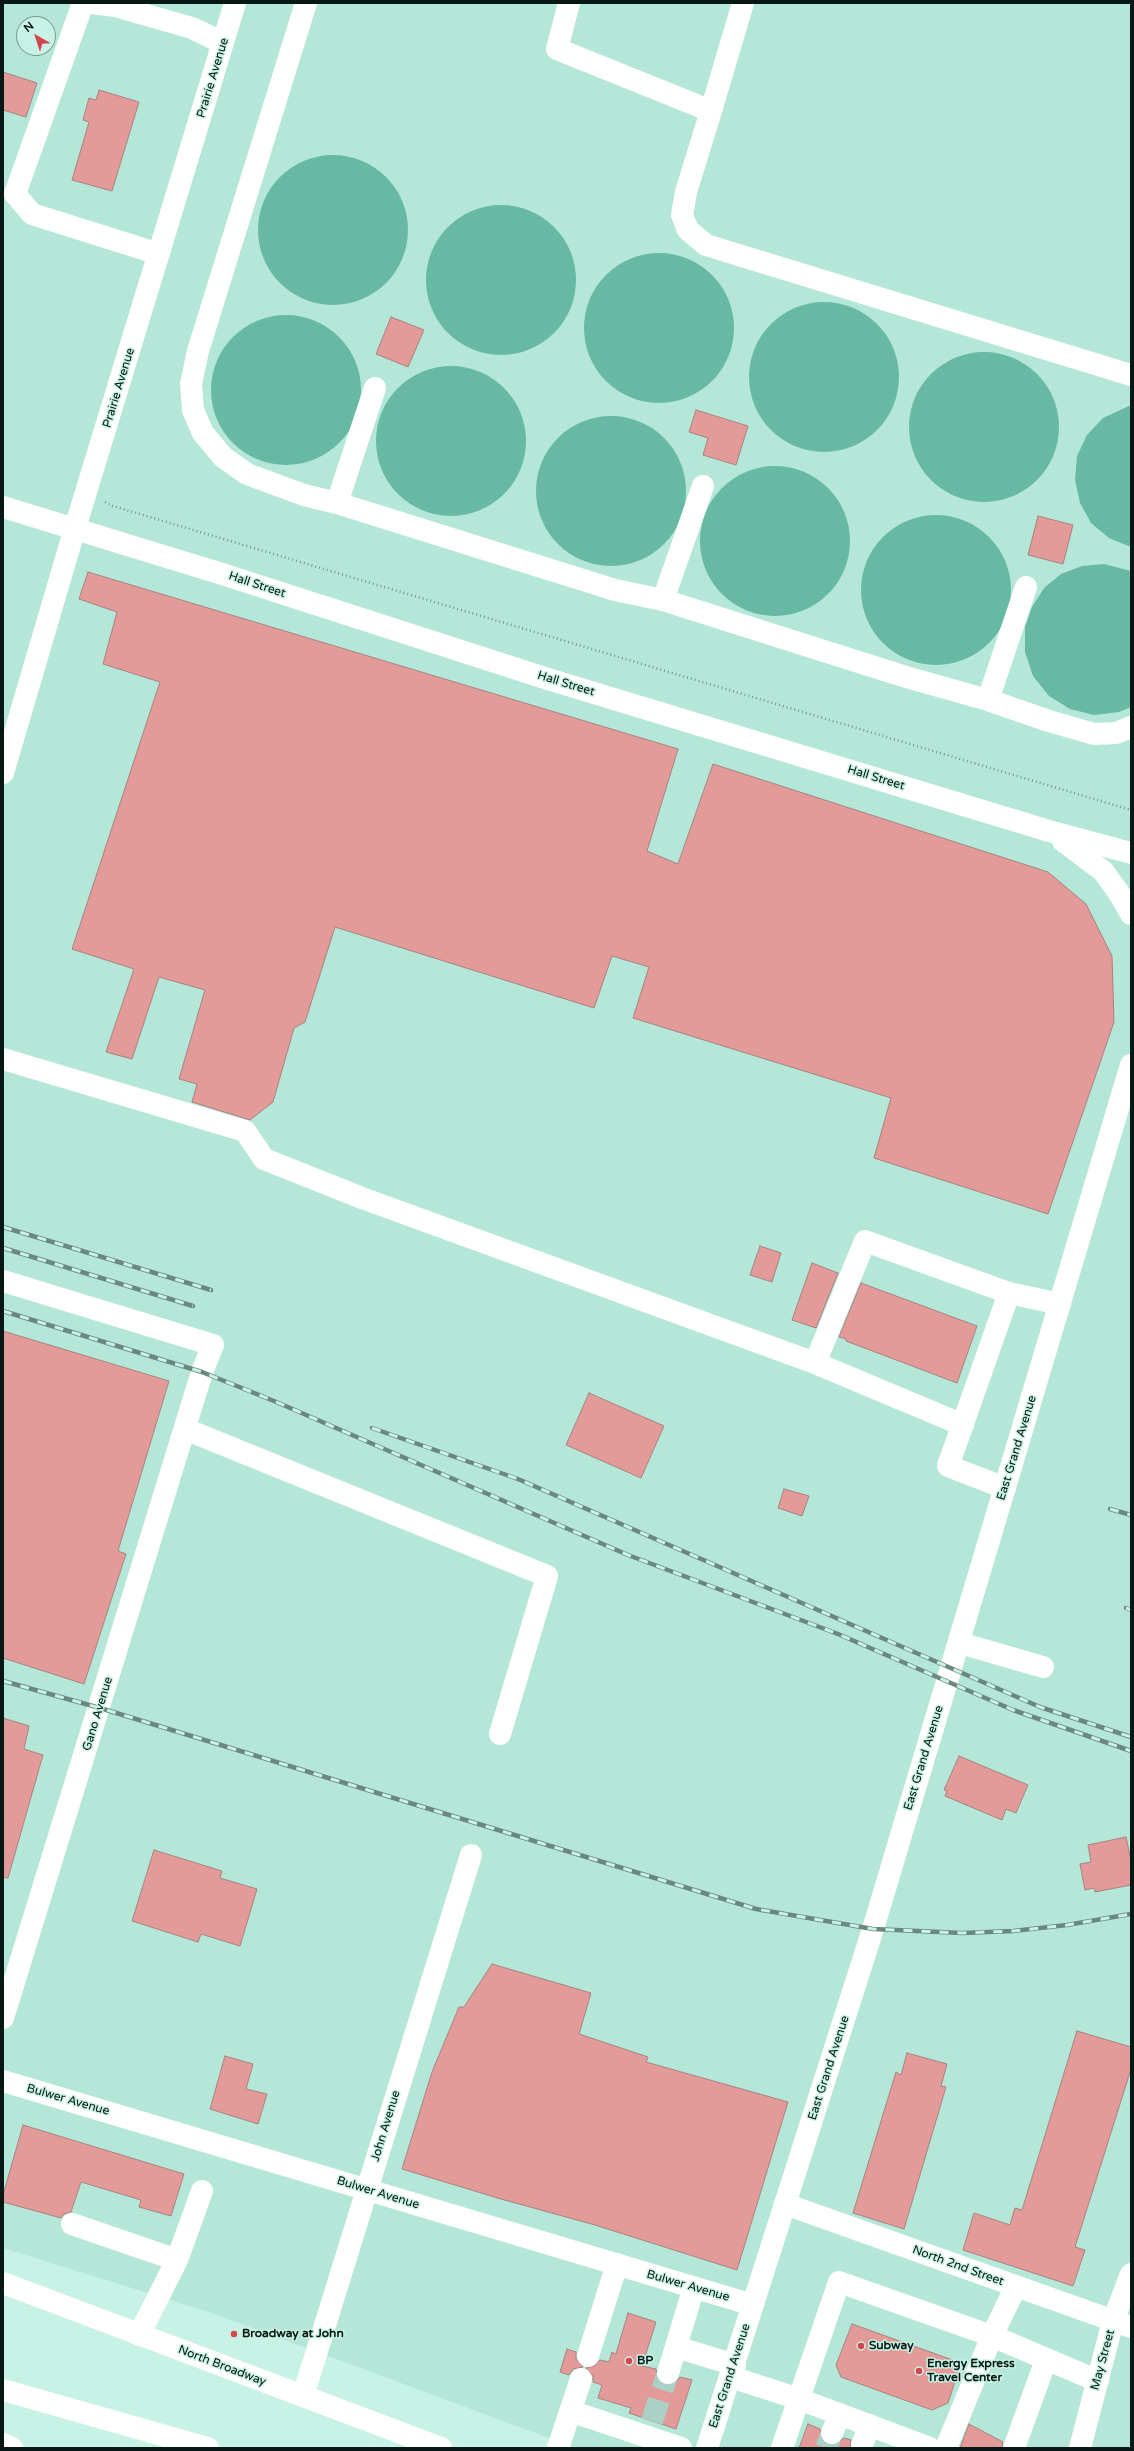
<!DOCTYPE html>
<html>
<head>
<meta charset="utf-8">
<style>
  body { margin:0 }
  #map { position:relative; width:1134px; height:2451px; overflow:hidden; background:#c8f2e5; font-family:"Varela Round",sans-serif }
  canvas { display:block }
  .frame { position:absolute; inset:0; border:4px solid #071713; pointer-events:none }
  .north { position:absolute; left:16px; top:16px; width:40px; height:40px; box-sizing:border-box; background:#c8f2e5; border:1px solid #7b9a91; border-radius:50%; rotate:321deg; font-size:11px; font-weight:700; line-height:16px; text-align:center; color:#071713 }
  .north::after { content:''; display:block; margin:auto; width:14px; height:18px; background:#d5454d; clip-path:polygon(50% 0,100% 100%,50% 72%,0 100%) }
</style>
</head>
<body>
<div id="map">
<canvas width="1134" height="2451"></canvas>
<div class="frame"></div>
<div class="north">N</div>
</div>
<script>
const ctx = document.querySelector('canvas').getContext('2d');
ctx.lineJoin = 'round';
function paint(path, color) { ctx.fillStyle = color; ctx.fill(path, 'evenodd'); }
const shape = rows => new Path2D(rows.map(r => 'M' + r).join(''));
function stroke(path, color, width, dash) { ctx.strokeStyle = color; ctx.lineWidth = width; ctx.lineCap = dash ? 'butt' : 'round'; ctx.setLineDash(dash || []); ctx.stroke(path); }
function drawText(font, color, halo, rows, align = 'center') {
  ctx.font = font + ' "Varela Round",sans-serif'; ctx.lineWidth = 3; ctx.setLineDash([]); ctx.textBaseline = 'middle'; ctx.strokeStyle = halo; ctx.fillStyle = color; for (const [text, x, y, turn = 0] of rows) {
    ctx.save(); ctx.translate(x, y); ctx.rotate((+turn || 0) * Math.PI / 180); ctx.textAlign = isNaN(turn) ? turn : align; if (halo) ctx.strokeText(text, 0, 0); ctx.fillText(text, 0, 0); ctx.restore();
  }
}
paint(shape([
  [3,3,1131,3,1131,2448,576,2448,212,2313,3,2248],
  [24,24,48,24,48,48,24,48]
]), '#b4e7d8');
paint(shape([
  '258 230a75 75 0 1 1 150 0a75 75 0 1 1-150 0Z',
  '426 280a75 75 0 1 1 150 0a75 75 0 1 1-150 0Z',
  '584 328a75 75 0 1 1 150 0a75 75 0 1 1-150 0Z',
  '749 377a75 75 0 1 1 150 0a75 75 0 1 1-150 0Z',
  '211 390a75 75 0 1 1 150 0a75 75 0 1 1-150 0Z',
  '909 427a75 75 0 1 1 150 0a75 75 0 1 1-150 0Z',
  '376 441a75 75 0 1 1 150 0a75 75 0 1 1-150 0Z',
  [1131,405,1131,547,1109,538,1091,523,1080,503,1075,480,1077,456,1087,435,1103,418],
  '536 491a75 75 0 1 1 150 0a75 75 0 1 1-150 0Z',
  '700 541a75 75 0 1 1 150 0a75 75 0 1 1-150 0Z',
  '861 590a75 75 0 1 1 150 0a75 75 0 1 1-150 0Z',
  [1104,564,1131,571,1131,707,1119,712,1094,715,1070,709,1049,696,1033,676,1025,652,1025,627,1032,607,1044,588,1061,574,1082,566]
]), '#68b9a4');
const building = shape([
  [3,72,37,83,26,117,3,110,3,72],
  [99,90,139,102,112,191,72,180,89,122,83,120,89,98,96,100,99,90],
  [391,317,424,330,408,367,376,354,391,317],
  [696,410,748,426,736,465,703,455,708,438,689,432,696,410],
  [1038,516,1073,525,1063,564,1028,555,1038,516],
  [88,572,678,749,647,851,678,864,713,764,1048,872,1086,904,1112,956,1114,1022,1048,1214,874,1158,891,1098,633,1018,649,967,612,956,594,1008,335,927,305,1022,294,1028,273,1102,250,1120,192,1102,197,1084,179,1079,205,990,159,977,132,1059,106,1052,134,969,72,949,160,682,103,664,117,612,79,599,88,572],
  [760,1246,781,1253,772,1282,750,1275,760,1246],
  [812,1263,838,1273,816,1328,792,1320,812,1263],
  [861,1283,977,1326,957,1383,846,1341,846,1339,839,1337,861,1283],
  [3,1331,169,1381,118,1551,126,1554,84,1684,3,1658,3,1331],
  [589,1393,664,1426,641,1478,566,1445,589,1393],
  [784,1489,809,1496,802,1516,778,1508,784,1489],
  [3,1718,29,1726,24,1749,43,1755,8,1878,3,1877,3,1718],
  [959,1756,1028,1785,1016,1813,1006,1809,1002,1820,945,1796,947,1791,944,1790,959,1756],
  [1126,1837,1131,1860,1131,1885,1095,1892,1094,1888,1085,1890,1080,1864,1091,1862,1088,1845,1126,1837],
  [154,1850,222,1871,220,1878,257,1889,240,1946,201,1934,198,1942,132,1921,154,1850],
  [492,1964,591,1993,579,2034,648,2057,646,2062,788,2102,737,2270,595,2225,501,2199,402,2169,432,2072,459,2007,464,2007,492,1964],
  [1077,2031,1131,2047,1131,2069,1075,2247,1085,2250,1073,2286,963,2250,974,2213,1010,2225,1015,2208,1022,2210,1077,2031],
  [907,2053,947,2064,941,2086,946,2087,904,2229,853,2213,896,2072,901,2075,907,2053],
  [225,2056,253,2064,246,2089,267,2094,258,2124,210,2109,225,2056],
  [23,2125,184,2174,171,2216,139,2207,141,2200,81,2182,71,2212,64,2214,61,2218,3,2202,3,2195,23,2125],
  [628,2313,656,2322,642,2366,656,2369,659,2381,665,2385,676,2382,680,2377,692,2380,676,2429,629,2413,631,2408,598,2398,602,2385,593,2382,593,2376,586,2368,596,2365,600,2360,609,2362,612,2352,616,2354,628,2313],
  [852,2324,961,2363,948,2403,932,2410,841,2377,836,2365,852,2324],
  [567,2349,576,2352,576,2359,583,2367,573,2369,569,2375,560,2372,567,2349],
  [808,2424,820,2429,822,2440,827,2444,834,2445,844,2438,851,2440,850,2448,799,2448,808,2424],
  [969,2424,1003,2442,1002,2448,960,2448,969,2424]
]);
paint(building, '#e29b98');
stroke(building, '#a98281', 1);
stroke(shape([
  [652,2421,668,2373],
  [826,2448,832,2433]
]), '#abd1c6', 22, [22, 11]);
stroke(shape([
  [105,502,113,506,1131,810]
]), '#76958c', 2.5, [1, 3]);
stroke(shape([
  [83,3,15,194,32,214,159,254],
  [92,3,115,6,192,28,223,43],
  [306,3,198,351,191,384,193,410,203,433,223,457,247,474,304,495,337,503],
  [569,3,557,49,711,111,743,3],
  [711,111,686,192,682,215,688,230,706,245,1131,375],
  [375,388,337,503,615,590,663,600],
  [703,486,663,600,906,677,988,700],
  [1026,587,988,700,1049,721,1094,734,1116,733,1131,727],
  [3,773,75,528,235,3],
  [3,1059,245,1131,264,1159,362,1198,815,1363,865,1241,1009,1293,1060,1304],
  [3,1281,213,1345,202,1372,3,2018],
  [815,1363,963,1425],
  [185,1429,547,1576,500,1734],
  [1005,1488,948,1466,1009,1293],
  [960,1643,1043,1667],
  [3,2081,753,2305],
  [785,2204,1131,2327],
  [72,2224,177,2260],
  [139,2335,177,2260,202,2191],
  [676,2347,735,2365],
  [588,2356,617,2264],
  [668,2373,694,2287],
  [731,2377,799,2399,930,2448],
  [303,2396,471,1855],
  [570,2411,681,2448],
  [832,2433,840,2414],
  [862,2445,870,2425],
  [558,2448,581,2379],
  [782,2448,839,2282,992,2336,1098,2381],
  [946,2448,992,2336,1016,2286],
  [1014,2448,1046,2360],
  [1080,2448,1113,2321,1131,2274]
]), '#fff', 22);
stroke(shape([
  [3,507,219,573,548,679,1049,831,1131,853],
  [1063,841,1103,871,1119,893,1131,914],
  [3,2283,441,2448],
  [707,2448,873,1929,1131,1065]
]), '#fff', 22);
stroke(shape([
  [3,2390,208,2448],
  [3,2444,12,2448]
]), '#fff', 22);
const rail = shape([
  [3,1227,211,1290],
  [3,1248,193,1306],
  [3,1311,202,1372,274,1401,628,1555,838,1634,1013,1710,1131,1751],
  [372,1428,518,1479,1040,1707,1131,1737],
  [1110,1509,1131,1515],
  [1126,1608,1131,1610],
  [3,1681,100,1708,756,1909,873,1929,962,1933,1013,1931,1067,1925,1131,1914]
]);
stroke(rail, '#6b8880', 4.5);
stroke(rail, '#c8f2e5', 3, [9]);
for (const [x, y, r, color] of [
  [234,2334,4,"#d5454d"],
  [861,2346,4,"#d5454d"],
  [629,2361,4,"#d5454d"],
  [919,2371,4,"#d5454d"]
]) { const dot = new Path2D(); dot.arc(x, y, r, 0, 2 * Math.PI); ctx.fillStyle = color; ctx.fill(dot); stroke(dot, '#c8f2e5', 1.5); }
drawText('12px', '#071713', '#c8f2e5', [
  ["Prairie Avenue",213,78,-73],
  ["Prairie Avenue",119,388,-73],
  ["Hall Street",257,585,18],
  ["Hall Street",566,684,17],
  ["Hall Street",876,778,17],
  ["East Grand Avenue",1017,1448,-73],
  ["Gano Avenue",98,1714,-73],
  ["East Grand Avenue",924,1758,-73],
  ["East Grand Avenue",829,2068,-72],
  ["Bulwer Avenue",68,2100,16],
  ["John Avenue",386,2126,-73],
  ["Bulwer Avenue",378,2193,17],
  ["North 2nd Street",958,2266,20],
  ["Bulwer Avenue",688,2286,16],
  ["May Street",1103,2360,-75],
  ["North Broadway",222,2366,21],
  ["East Grand Avenue",730,2376,-72]
]);
drawText('bold 12px', '#071713', '#c8f2e5', [
  ["Broadway at John",242,2334],
  ["Subway",869,2346],
  ["BP",637,2361],
  ["Energy Express",927,2364],
  ["Travel Center",927,2378]
], 'left');
</script>
</body>
</html>
